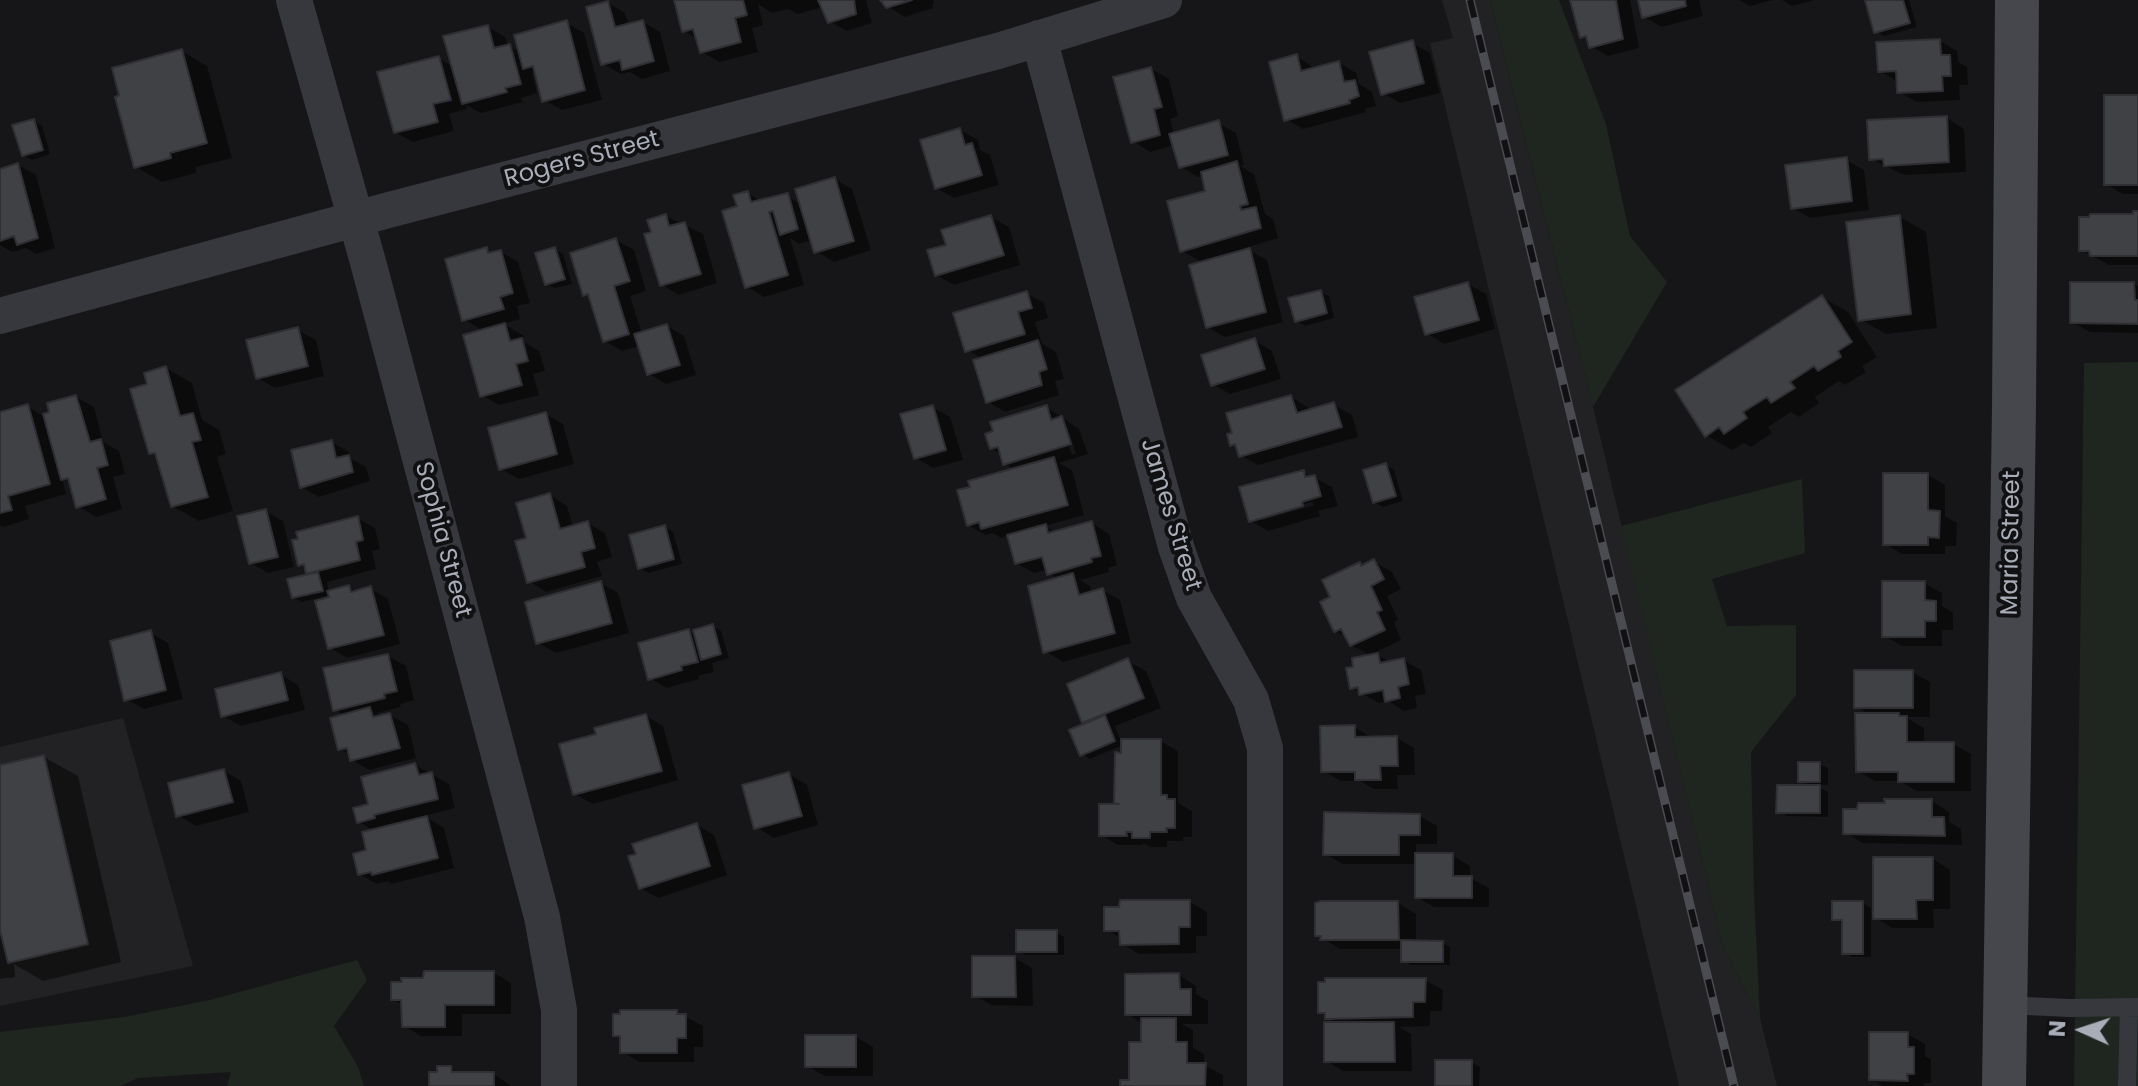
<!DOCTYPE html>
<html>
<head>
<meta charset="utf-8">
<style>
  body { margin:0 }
  #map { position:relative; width:2138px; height:1086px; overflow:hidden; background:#161618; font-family:Poppins,sans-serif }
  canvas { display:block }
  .north { position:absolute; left:2042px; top:990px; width:80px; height:80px; -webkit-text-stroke:6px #111113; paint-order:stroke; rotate:273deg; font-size:22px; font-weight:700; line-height:32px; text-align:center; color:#a8adb8 }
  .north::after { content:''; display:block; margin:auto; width:28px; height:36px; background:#a8adb8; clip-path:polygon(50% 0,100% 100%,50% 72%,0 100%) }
</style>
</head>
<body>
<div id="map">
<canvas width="2138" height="1086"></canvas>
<div class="north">N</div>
</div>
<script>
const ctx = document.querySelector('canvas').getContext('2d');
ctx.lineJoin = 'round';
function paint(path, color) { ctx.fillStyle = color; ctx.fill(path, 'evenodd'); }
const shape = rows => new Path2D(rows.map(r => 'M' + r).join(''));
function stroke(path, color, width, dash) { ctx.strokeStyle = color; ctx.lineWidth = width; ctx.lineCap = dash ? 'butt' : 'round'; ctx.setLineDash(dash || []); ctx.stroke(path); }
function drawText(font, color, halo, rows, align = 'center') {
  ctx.font = font + ' Poppins,sans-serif'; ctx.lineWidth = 8; ctx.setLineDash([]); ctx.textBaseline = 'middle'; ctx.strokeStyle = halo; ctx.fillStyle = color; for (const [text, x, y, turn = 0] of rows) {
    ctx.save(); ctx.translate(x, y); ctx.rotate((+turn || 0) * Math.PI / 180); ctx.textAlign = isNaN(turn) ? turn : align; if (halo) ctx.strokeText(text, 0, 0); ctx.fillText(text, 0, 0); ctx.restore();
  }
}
paint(shape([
  [1442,0,1490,0,1593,407,1723,947,1760,1018,1777,1086,1679,1086,1430,43,1453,38],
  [123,718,193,966,0,1006,0,747]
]), '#222225');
paint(shape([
  [1490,0,1559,0,1606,124,1630,236,1667,282,1593,407],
  [2138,362,2138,1086,2074,1086,2084,363],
  [1802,479,1805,553,1712,579,1727,626,1796,625,1796,695,1751,752,1754,893,1760,1018,1723,947,1621,526],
  [357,960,367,980,334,1026,358,1067,364,1086,227,1086,231,1072,138,1078,121,1086,0,1086,0,1032,124,1017,210,1000]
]), '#1e261f');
paint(shape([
  [675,0,866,0,872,23,847,31,829,21,824,7,798,14,788,9,772,13,758,4,763,25,752,28,758,52,719,62,702,52,698,39,684,31],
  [882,0,933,0,934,4,932,5,933,8,905,17,884,4],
  [1572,0,1630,0,1639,48,1608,56,1591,46,1589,41,1582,37],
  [1640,0,1699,0,1703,16,1662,27,1644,17],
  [1739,0,1773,0,1750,6],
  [1782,0,1815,0,1792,6],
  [1871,0,1909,0,1917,27,1884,36,1876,31],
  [608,3,625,13,629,26,643,22,660,32,670,71,642,79,630,72,621,74,603,64],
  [566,23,584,33,602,100,562,110,544,100,537,75,532,72,537,93,521,98,523,102,481,113,466,105,467,109,449,114,454,131,413,142,395,132,438,58,453,66,488,27,505,37,508,46,520,52],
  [1940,41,1957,51,1958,62,1967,67,1968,85,1959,85,1960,100,1917,102,1899,92,1898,82,1880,71],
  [1412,43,1430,53,1440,93,1400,103,1383,93],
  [181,51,207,66,232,158,196,167,196,173,162,182,136,167],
  [1297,56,1315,69,1339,63,1356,73,1359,84,1372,92,1376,106,1365,109,1366,112,1303,129,1286,119],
  [1151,69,1169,79,1178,116,1170,119,1174,134,1218,123,1236,133,1244,165,1240,166,1254,174,1265,214,1273,219,1278,238,1245,248,1267,260,1283,322,1225,337,1207,327,1203,263,1182,251,1208,192,1204,176,1198,177,1181,167,1174,145,1150,152,1133,141],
  [2138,97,2138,194,2123,194,2106,184],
  [1947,118,1964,129,1966,172,1904,175,1871,159],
  [34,121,42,126,50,154,32,160,23,155],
  [960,130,978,140,980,150,990,155,999,185,954,198,936,188],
  [1846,160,1864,170,1869,210,1810,218,1793,208],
  [18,165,36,175,55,248,36,254,26,248,12,252,0,245,0,171],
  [835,179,852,189,871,250,834,262,816,251,812,240,799,244,790,238,804,285,764,297,747,287,739,208,748,193,761,201,787,196,801,204],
  [2138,214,2138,265,2109,265,2081,250],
  [666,216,703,234,717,283,679,295,662,285,653,234],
  [991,217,1009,227,1020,265,954,285,936,275,948,246],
  [1900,217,1926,232,1937,328,1886,334,1860,319],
  [616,240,634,250,646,291,630,296,642,334,667,326,684,336,696,375,666,384,649,374,640,346,622,351,605,341,592,298,585,294],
  [487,249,494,254,501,252,518,262,530,303,517,306,520,319,503,324,523,335,524,342,539,351,545,371,533,374,539,395,499,405,482,395,484,331,463,319],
  [555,249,563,254,572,284,555,288,546,284],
  [1468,284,1486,294,1495,329,1444,344,1426,333],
  [2134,284,2138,286,2138,333,2090,332,2072,322],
  [1320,292,1329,296,1334,318,1305,326,1296,321],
  [1026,293,1044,303,1048,318,1035,322,1042,344,1056,352,1064,379,1055,381,1059,395,1005,412,987,401,983,359,967,350],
  [1822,297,1848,312,1877,357,1862,366,1866,372,1845,385,1839,381,1815,397,1819,403,1799,417,1791,412,1768,427,1772,433,1751,447,1744,443,1732,450,1706,435],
  [298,330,316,340,324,376,275,388,258,378],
  [1254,340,1272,351,1281,379,1230,394,1212,384],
  [166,368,192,383,202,420,219,430,226,454,217,457,233,511,199,521,172,506,159,458,150,453,149,385],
  [76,397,94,407,103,442,119,451,125,474,113,477,122,509,96,517,78,506,72,483,62,478,66,494,25,506,29,519,3,527,0,525,0,414,27,406,43,416,52,413],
  [1291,397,1309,408,1310,412,1334,405,1352,415,1358,437,1258,465,1240,455,1239,449,1232,445],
  [932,407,950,417,963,460,933,468,916,458],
  [1046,407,1079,429,1088,454,1059,463,1072,470,1084,515,1045,526,1057,533,1092,523,1109,534,1117,565,1108,568,1109,572,1080,580,1090,586,1092,593,1102,590,1120,600,1131,643,1063,662,1045,651,1059,579,1049,573,1048,569,1034,573,1016,563,1009,535,1001,538,993,533,986,535,968,525,1016,470,1005,464,1001,454,991,448],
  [1063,427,1067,427,1076,453,1072,455],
  [545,414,563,424,574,464,519,479,501,469],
  [331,442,349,452,350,458,366,467,370,481,319,497,301,487],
  [1386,465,1394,470,1403,501,1383,507,1374,502],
  [1303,472,1332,487,1338,506,1318,511,1320,516,1268,531,1251,521],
  [1312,502,1314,505,1262,520,1262,516],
  [1928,475,1945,485,1945,516,1957,523,1956,546,1945,546,1945,554,1902,554,1885,544],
  [550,495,567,506,573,527,587,523,605,533,612,557,597,562,602,576,546,592,529,581,528,539],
  [265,511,283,521,294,567,268,573,251,563],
  [357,518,375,528,380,549,372,551,376,569,327,582,329,592,349,587,358,592,371,589,388,599,400,644,347,658,329,647,330,595,302,602,293,597,313,575,300,564],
  [664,527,673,532,682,564,648,573,640,568],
  [1374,562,1392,572,1401,589,1387,596,1398,620,1394,622,1401,640,1374,653,1390,662,1403,660,1421,670,1426,694,1415,696,1417,708,1404,711,1388,701,1379,703,1352,688,1355,668,1371,656,1351,645,1348,638,1335,631,1332,598,1360,564,1363,567],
  [600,583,618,593,629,633,556,653,538,643],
  [1924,583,1942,593,1942,606,1953,613,1953,630,1942,630,1942,646,1902,646,1884,636],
  [713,626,721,631,729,658,712,663,714,672,698,676,699,679,667,688,650,678,688,631,697,636],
  [151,633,168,643,183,699,144,709,126,699],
  [388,656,406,666,414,700,400,704,401,707,377,713,383,717,390,715,408,725,416,758,369,770,352,760,349,754,340,749,345,716,335,709],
  [1128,661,1146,671,1161,708,1115,726,1121,741,1160,741,1178,751,1178,803,1192,811,1192,837,1183,837,1183,841,1167,841,1167,847,1151,847,1143,843,1143,845,1118,845,1101,835,1116,806,1117,755,1123,755,1123,745,1090,759,1082,754,1089,724,1084,721],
  [1912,672,1930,682,1930,717,1905,717,1924,728,1924,744,1953,744,1971,754,1971,791,1917,791,1899,781,1875,781,1858,771,1870,715,1856,706],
  [280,674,298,685,305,710,241,726,223,716],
  [646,716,663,726,678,780,593,804,575,794],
  [1354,727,1373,738,1397,738,1414,748,1415,775,1397,775,1398,789,1374,789,1360,781,1341,781,1323,771],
  [44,757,78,776,121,962,43,981,14,964,15,977,0,979,0,767],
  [1819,764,1828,768,1828,785,1816,785,1828,792,1828,817,1787,816,1778,812,1811,787,1800,780],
  [415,765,449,784,455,808,424,816,444,828,454,868,391,884,387,881,377,884,359,874,375,831,359,822,370,806],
  [224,771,241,781,249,812,196,826,178,815],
  [789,774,807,785,818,825,774,838,756,827],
  [1932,801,1949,812,1949,822,1961,829,1962,845,1862,843,1845,832],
  [1420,816,1437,826,1437,844,1416,844,1416,855,1452,855,1470,866,1470,878,1489,888,1489,907,1434,907,1417,897,1417,864,1343,864,1325,854],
  [697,825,714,835,727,875,658,898,640,888],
  [1933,859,1950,870,1950,909,1933,909,1934,928,1893,928,1875,918],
  [1190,902,1207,912,1207,936,1196,936,1196,953,1139,954,1122,944,1122,939,1106,929],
  [1398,903,1416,914,1416,942,1442,943,1450,947,1450,965,1411,965,1403,960,1403,949,1340,949,1317,935],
  [1863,903,1871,908,1871,957,1852,957,1844,952,1842,923,1834,918],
  [1056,932,1064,937,1064,955,1026,955,1018,951],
  [1015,958,1032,968,1033,1006,991,1005,974,995],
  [494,973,511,983,511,1014,462,1014,462,1036,421,1036,404,1026,403,1005,393,999],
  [1179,975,1196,986,1196,994,1208,1001,1208,1024,1182,1024,1193,1030,1193,1048,1204,1054,1204,1065,1223,1075,1223,1086,1122,1086,1131,1082,1143,1044,1143,1023,1127,1014],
  [1425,980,1443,990,1442,1011,1430,1011,1430,1026,1399,1027,1411,1034,1412,1071,1343,1071,1326,1061,1337,1024,1320,1012],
  [676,1012,703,1026,703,1047,694,1047,694,1062,640,1062,622,1052,622,1039,615,1035,622,1016],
  [1907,1034,1925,1044,1925,1056,1931,1059,1931,1083,1924,1083,1924,1086,1883,1086,1871,1079],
  [856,1037,873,1047,873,1076,825,1076,807,1066],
  [1471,1062,1480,1067,1479,1086,1437,1086],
  [451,1068,461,1074,494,1074,511,1086,431,1086]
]), '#0007');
const building = shape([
  [674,0,743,0,747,15,735,18,741,42,700,53,693,29,682,32,674,0],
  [818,0,854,0,856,14,828,23,818,0],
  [880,0,912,0,886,8,880,0],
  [1570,0,1616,0,1623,39,1589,48,1586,36,1580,38,1570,0],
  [1638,0,1685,0,1686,6,1642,18,1638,0],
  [1865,0,1903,0,1910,23,1874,33,1865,0],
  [608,1,615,27,643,20,654,61,622,70,620,60,601,65,586,7,608,1],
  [567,20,585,90,542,102,533,66,523,69,514,35,567,20],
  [488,25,494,48,510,44,521,84,505,88,507,92,462,104,443,36,488,25],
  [1940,39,1941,55,1950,55,1951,76,1942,76,1943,91,1897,93,1896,71,1878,72,1876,42,1940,39],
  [1413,40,1424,83,1381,95,1369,52,1413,40],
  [182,49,207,143,170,153,171,158,134,168,115,97,119,95,112,68,182,49],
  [1297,54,1301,71,1339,61,1344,82,1355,80,1359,96,1349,100,1350,103,1284,121,1269,62,1297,54],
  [439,56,451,100,433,104,438,122,394,133,377,72,439,56],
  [1151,67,1162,107,1154,109,1160,135,1131,143,1113,77,1151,67],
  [2104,95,2138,95,2138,185,2104,185,2104,95],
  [1947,116,1949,162,1884,166,1883,159,1869,160,1867,120,1947,116],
  [34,119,43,150,22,156,12,125,34,119],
  [1219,120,1228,155,1179,168,1169,134,1219,120],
  [960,128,965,145,972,143,982,175,935,189,920,140,960,128],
  [1847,157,1852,201,1791,209,1785,165,1847,157],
  [1237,161,1248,204,1240,206,1241,210,1256,207,1261,228,1180,252,1167,201,1205,191,1201,172,1237,161],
  [18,163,38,238,17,245,14,236,0,241,0,169,18,163],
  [835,177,854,241,814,253,795,189,835,177],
  [748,191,751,202,788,193,798,229,780,235,773,211,769,212,788,275,745,288,722,211,737,206,733,195,748,191],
  [2133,211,2138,211,2138,256,2090,256,2089,251,2079,251,2079,217,2089,217,2090,214,2133,214,2133,211],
  [666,214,669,226,685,222,701,274,660,286,644,234,651,232,647,220,666,214],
  [991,215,1004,255,935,276,927,250,946,245,941,230,991,215],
  [1900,215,1911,314,1858,321,1846,222,1900,215],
  [616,238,630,281,614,286,629,334,603,342,588,294,583,296,570,253,616,238],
  [487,247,488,253,501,250,513,293,500,297,504,309,462,321,445,259,487,247],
  [555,247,565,279,545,285,535,253,555,247],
  [1250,248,1266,312,1206,328,1189,265,1250,248],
  [1468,282,1479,320,1425,335,1414,297,1468,282],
  [2070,282,2134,282,2135,300,2138,300,2138,324,2070,323,2070,282],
  [1321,290,1327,313,1295,322,1288,298,1321,290],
  [1027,291,1032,308,1018,312,1025,334,965,352,953,313,1027,291],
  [1822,295,1852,342,1838,351,1841,357,1818,371,1814,366,1790,382,1795,388,1771,403,1767,397,1743,412,1747,418,1724,434,1719,427,1705,437,1675,390,1822,295],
  [505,323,510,341,522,338,528,361,516,364,522,385,480,397,463,335,505,323],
  [667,324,680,365,647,375,634,334,667,324],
  [298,327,308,366,256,379,246,340,298,327],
  [1255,338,1265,369,1211,386,1201,355,1255,338],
  [1038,340,1047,369,1039,372,1042,385,986,403,973,360,1038,340],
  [166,366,180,416,193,413,201,440,192,442,208,497,171,507,155,453,149,454,130,389,147,384,144,373,166,366],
  [76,395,90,442,101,439,108,465,97,468,106,499,76,508,68,478,61,480,43,414,49,412,47,403,76,395],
  [1291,395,1297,413,1334,402,1342,427,1239,457,1235,444,1230,446,1227,434,1232,433,1226,413,1291,395],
  [28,404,50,484,8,496,12,510,0,513,0,412,28,404],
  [933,405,946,450,914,459,900,414,933,405],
  [1047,405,1051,420,1062,416,1071,444,1003,465,998,447,990,449,985,434,993,431,990,422,1047,405],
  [546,412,557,454,499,470,488,428,546,412],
  [332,440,336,458,349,455,353,472,300,488,291,450,332,440],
  [1054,457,1068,505,981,529,979,522,967,526,957,490,970,487,968,481,1054,457],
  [1386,463,1396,496,1373,503,1363,470,1386,463],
  [1304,470,1305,477,1315,475,1321,496,1302,502,1303,506,1249,522,1239,487,1304,470],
  [1883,473,1928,473,1928,510,1940,511,1939,538,1928,537,1928,545,1883,545,1883,473],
  [550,493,560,529,588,521,595,548,581,552,585,567,527,583,515,541,526,538,516,503,550,493],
  [266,509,278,557,249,564,237,516,266,509],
  [358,516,363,540,356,542,360,560,306,574,304,564,298,566,292,540,298,539,296,532,358,516],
  [1092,521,1101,556,1091,558,1092,562,1047,575,1042,557,1015,564,1007,535,1046,524,1048,533,1092,521],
  [665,525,674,559,638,569,629,535,665,525],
  [1374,559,1384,579,1371,586,1382,610,1377,612,1385,630,1350,646,1341,629,1334,632,1320,602,1330,597,1322,580,1360,562,1361,566,1374,559],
  [318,572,323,591,292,598,287,579,318,572],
  [1073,573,1079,595,1103,588,1115,633,1043,653,1028,586,1073,573],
  [601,581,612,623,536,644,525,602,601,581],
  [1882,581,1925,581,1925,600,1936,601,1936,621,1925,621,1925,637,1882,637,1882,581],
  [349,585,351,592,371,586,384,635,328,649,315,601,329,597,327,591,349,585],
  [713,624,721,654,701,660,693,630,713,624],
  [689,629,698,662,681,666,682,670,648,680,638,643,689,629],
  [151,630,166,690,124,701,110,641,151,630],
  [1378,653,1380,663,1404,658,1409,684,1398,687,1400,698,1385,702,1383,690,1359,695,1358,687,1350,689,1346,668,1353,667,1352,658,1378,653],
  [388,654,397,691,384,694,385,698,333,711,323,668,388,654],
  [1128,658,1144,698,1082,723,1067,684,1128,658],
  [1854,670,1913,670,1913,708,1854,708,1854,670],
  [281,672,288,700,221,717,215,689,281,672],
  [370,707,373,717,390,713,400,748,350,761,347,748,338,750,330,718,370,707],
  [1855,713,1899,713,1899,716,1907,716,1907,742,1954,742,1954,782,1898,782,1898,772,1856,772,1855,713],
  [646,714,662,771,573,795,559,744,596,734,594,728,646,714],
  [1105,715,1115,741,1080,756,1069,730,1105,715],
  [1355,725,1355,737,1397,736,1398,766,1380,766,1381,780,1355,780,1355,772,1321,772,1320,726,1355,725],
  [1121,739,1161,739,1161,795,1167,795,1167,799,1175,799,1175,828,1166,828,1167,832,1150,832,1150,838,1132,838,1132,832,1126,832,1127,836,1099,836,1099,804,1119,804,1114,803,1115,752,1121,753,1121,739],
  [44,755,88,944,8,963,0,930,0,765,44,755],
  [1798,762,1820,762,1820,782,1798,782,1798,762],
  [415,763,419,775,432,772,438,799,374,815,375,818,357,823,353,808,368,804,361,777,415,763],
  [224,769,233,802,176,817,168,783,224,769],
  [789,772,802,816,754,829,742,785,789,772],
  [1777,785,1820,785,1820,813,1776,813,1777,785],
  [1884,799,1932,799,1932,817,1944,817,1945,836,1843,834,1843,809,1857,809,1858,803,1885,803,1884,799],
  [1324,812,1420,814,1420,835,1399,835,1399,855,1323,855,1324,812],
  [427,816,438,858,372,875,371,872,358,875,353,854,366,850,362,832,427,816],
  [697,823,710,866,639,889,628,856,636,854,632,844,697,823],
  [1415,853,1453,853,1453,876,1472,876,1472,898,1415,898,1415,853],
  [1873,857,1933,857,1933,900,1916,900,1917,919,1873,919,1873,857],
  [1120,900,1190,900,1190,927,1179,927,1179,944,1120,945,1119,931,1104,931,1104,907,1119,907,1120,900],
  [1321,901,1398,901,1399,940,1320,940,1321,936,1315,936,1315,903,1321,901],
  [1832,901,1863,901,1863,954,1842,954,1842,920,1832,920,1832,901],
  [1016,930,1057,930,1057,952,1016,952,1016,930],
  [1401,940,1443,941,1443,962,1401,962,1401,940],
  [972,956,1015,956,1016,997,972,997,972,956],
  [424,971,494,971,494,1005,445,1005,445,1027,402,1027,401,1000,391,1000,391,982,402,982,401,978,423,978,424,971],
  [1179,973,1180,989,1191,989,1191,1015,1125,1015,1125,974,1179,973],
  [1325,978,1426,978,1425,1002,1413,1002,1413,1017,1325,1019,1325,1013,1318,1013,1318,982,1325,982,1325,978],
  [620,1010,677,1010,677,1014,686,1014,686,1038,677,1038,677,1053,620,1053,620,1036,613,1036,613,1014,620,1014,620,1010],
  [1141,1018,1176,1018,1176,1042,1187,1042,1187,1063,1206,1063,1205,1086,1120,1086,1120,1080,1129,1080,1129,1042,1141,1042,1141,1018],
  [1324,1022,1394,1022,1395,1062,1324,1062,1324,1022],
  [1869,1032,1908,1032,1908,1047,1914,1047,1914,1074,1907,1074,1908,1081,1869,1080,1869,1032],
  [805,1035,856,1035,856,1067,805,1067,805,1035],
  [1435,1060,1472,1060,1472,1086,1435,1086,1435,1060],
  [437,1066,451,1066,452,1072,494,1072,494,1086,429,1086,429,1072,437,1072,437,1066]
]);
paint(building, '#404145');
stroke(building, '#303034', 2);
stroke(shape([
  [2005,1005,2070,1008,2138,1007],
  [2127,1086,2129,1007]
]), '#37383d', 18);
stroke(shape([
  [294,0,368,262,542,917,559,1010,559,1086],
  [1039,38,1176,547,1194,598,1251,700,1265,748,1265,1086],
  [0,316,385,211,998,51,1164,0]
]), '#37383d', 36);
stroke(shape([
  [2004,1086,2014,408,2017,0]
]), '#45474d', 44);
const rail = shape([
  [1470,0,1734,1086]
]);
stroke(rail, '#4a4c52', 9);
stroke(rail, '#111113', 6, [18]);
drawText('24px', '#a8adb8', '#111113', [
  ["Rogers Street",582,160,-15],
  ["James Street",1170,515,73],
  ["Sophia Street",442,540,75],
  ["Maria Street",2012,543,-89]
]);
</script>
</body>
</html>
